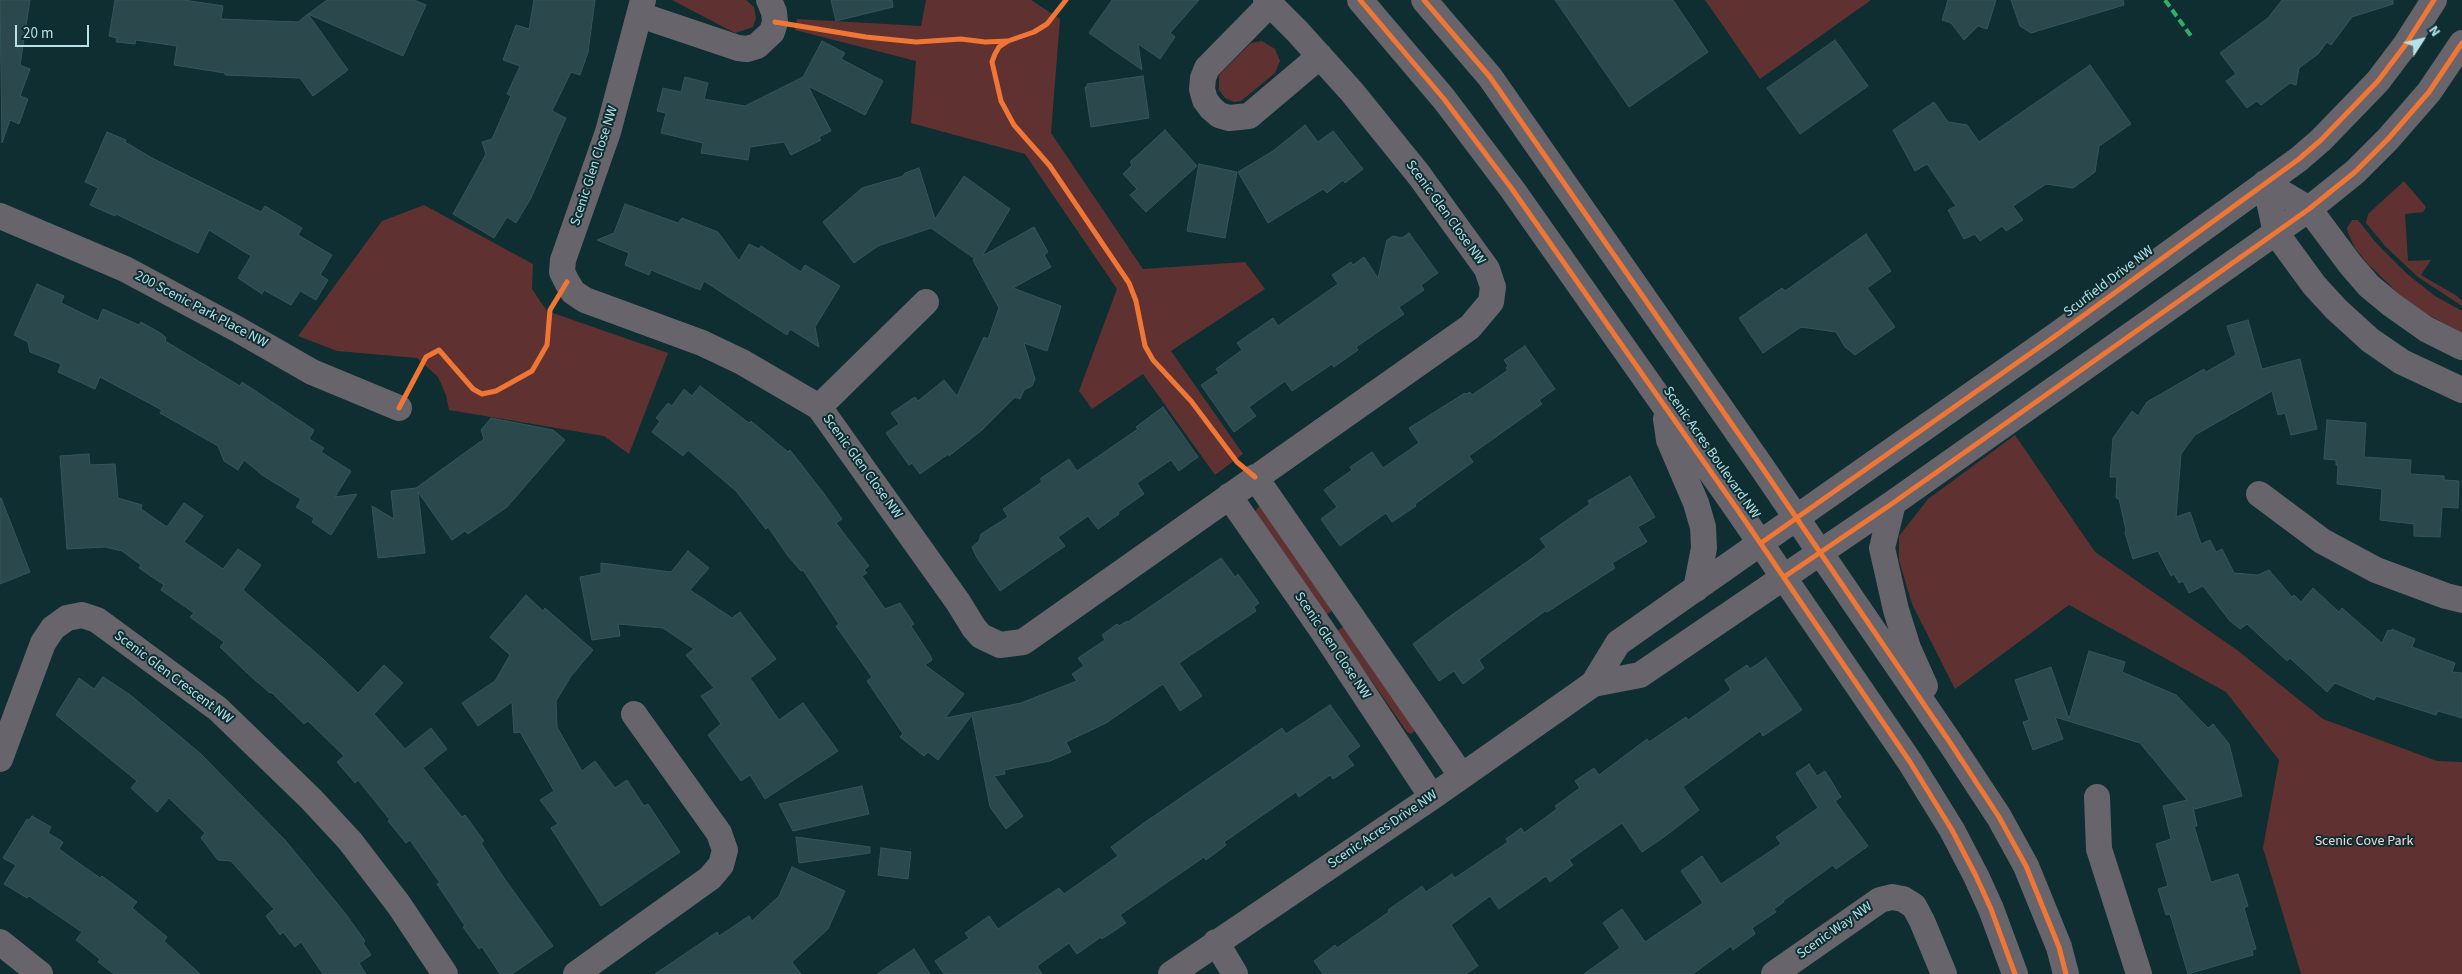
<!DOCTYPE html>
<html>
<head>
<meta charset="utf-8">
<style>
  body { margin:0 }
  #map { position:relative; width:2462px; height:974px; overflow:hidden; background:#0e2e31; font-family:"Source Sans 3",sans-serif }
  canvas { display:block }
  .north { position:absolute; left:2397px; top:15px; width:50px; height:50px; -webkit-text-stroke:4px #0e2d31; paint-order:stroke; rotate:55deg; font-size:14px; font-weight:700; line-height:20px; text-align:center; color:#b6e2e7 }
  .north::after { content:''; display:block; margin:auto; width:18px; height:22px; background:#b6e2e7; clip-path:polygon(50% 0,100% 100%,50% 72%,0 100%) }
  .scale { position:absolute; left:15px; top:25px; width:74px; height:22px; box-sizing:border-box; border:2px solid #b6e2e7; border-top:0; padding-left:6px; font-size:15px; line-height:18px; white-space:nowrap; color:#b6e2e7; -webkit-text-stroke:4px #0e2d31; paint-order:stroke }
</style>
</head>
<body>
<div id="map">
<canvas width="2462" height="974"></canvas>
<div class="north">N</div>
<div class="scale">20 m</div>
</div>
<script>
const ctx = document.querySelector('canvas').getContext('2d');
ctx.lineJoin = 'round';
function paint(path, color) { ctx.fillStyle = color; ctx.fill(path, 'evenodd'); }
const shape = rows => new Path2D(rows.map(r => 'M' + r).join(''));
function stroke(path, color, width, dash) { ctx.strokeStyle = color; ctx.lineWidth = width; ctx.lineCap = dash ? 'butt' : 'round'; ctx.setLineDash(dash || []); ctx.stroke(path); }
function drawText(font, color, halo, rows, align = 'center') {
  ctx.font = font + ' "Source Sans 3",sans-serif'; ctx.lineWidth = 4; ctx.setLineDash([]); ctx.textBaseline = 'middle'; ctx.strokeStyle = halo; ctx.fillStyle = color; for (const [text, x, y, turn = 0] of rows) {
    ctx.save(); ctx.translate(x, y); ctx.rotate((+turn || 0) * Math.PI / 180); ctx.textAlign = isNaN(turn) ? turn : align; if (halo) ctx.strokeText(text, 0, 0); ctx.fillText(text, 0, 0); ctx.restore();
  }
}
paint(shape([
  [672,0,746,0,754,7,756,18,753,27,735,33],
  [926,0,1031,0,1060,19,1051,133,1143,269,1245,262,1265,289,1171,351,1243,454,1215,475,1143,374,1092,409,1079,391,1117,289,1025,154,911,123,916,61,795,30,797,19,921,26],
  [1705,0,1871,0,1760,79],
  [1262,41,1275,49,1280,61,1275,73,1241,101,1234,102,1225,98,1219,90,1219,75,1251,43],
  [2404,181,2426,207,2423,212,2405,214,2408,261,2431,260,2421,275,2457,296,2462,301,2462,306,2418,277,2386,247,2366,223,2368,214],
  [424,205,533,264,532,289,547,311,668,353,629,454,604,436,449,410,446,395,438,377,417,358,337,351,298,336,382,221],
  [2352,220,2358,220,2377,244,2406,273,2435,296,2462,311,2462,333,2427,314,2401,296,2368,264,2355,248,2348,233,2347,228],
  [2015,435,2095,552,2237,650,2323,719,2437,761,2462,762,2462,974,2301,974,2263,848,2279,760,2226,692,2069,605,1955,689,1912,604,1899,560,1899,536,1928,499],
  [1259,506,1263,508,1334,609,1326,615,1254,513],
  [1346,625,1416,730,1411,734,1407,732,1337,631]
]), '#5f3231');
const building = shape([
  [0,0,30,0,20,65,30,69,20,96,28,99,19,124,10,120,2,143,0,0],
  [115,0,184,0,223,6,221,19,298,22,308,14,348,70,313,96,300,78,225,75,225,73,174,65,177,46,136,40,135,44,116,42,117,38,109,36,115,0],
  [327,0,414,0,426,5,403,56,308,14,327,0],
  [534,0,595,0,588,52,580,75,571,72,552,111,566,118,531,198,516,223,507,217,494,238,453,214,486,154,482,142,492,139,511,96,507,94,520,66,503,60,516,25,529,29,534,0],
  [831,0,892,0,893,7,836,21,831,0],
  [1112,0,1199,0,1170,33,1175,37,1160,59,1138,44,1142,70,1089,33,1112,0],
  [1555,0,1673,0,1708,52,1629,107,1555,0],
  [1948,0,1996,0,1987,29,1978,26,1964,40,1951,23,1942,20,1948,0],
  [2011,0,2123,0,2124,5,2031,33,2020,26,2011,0],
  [2282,0,2393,0,2393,4,2352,17,2331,45,2327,42,2318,54,2299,68,2296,85,2290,83,2261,105,2257,101,2247,108,2226,81,2236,74,2220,53,2268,18,2282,0],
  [1835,40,1868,86,1800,134,1767,88,1835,40],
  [822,41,845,53,841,59,883,81,865,115,808,86,831,131,819,137,821,140,791,155,784,142,750,147,748,160,701,153,703,143,661,133,666,113,657,111,663,88,681,92,685,77,708,83,704,99,745,106,803,77,822,41],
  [2090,65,2131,124,2099,146,2095,172,2073,188,2046,184,2013,206,2023,220,2006,231,2002,226,1980,241,1975,234,1964,239,1948,210,1956,206,1927,164,1915,171,1893,130,1934,102,1948,122,1967,125,1979,142,2090,65],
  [1143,76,1149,118,1091,127,1085,87,1088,86,1087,84,1143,76],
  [1305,125,1318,142,1333,131,1363,169,1345,183,1343,180,1327,193,1323,189,1268,223,1238,172,1273,151,1305,125],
  [1165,130,1197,166,1146,212,1130,195,1137,189,1123,174,1132,165,1130,162,1165,130],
  [107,132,126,140,125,142,152,158,261,212,265,206,302,228,298,235,332,255,320,275,328,280,316,300,300,291,291,305,264,290,262,294,238,278,251,256,209,230,198,253,116,214,115,216,90,205,98,188,85,182,107,132],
  [1199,164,1237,172,1225,238,1187,231,1199,164],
  [919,168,935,219,964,176,1010,209,982,256,1034,227,1048,252,1044,255,1051,267,1013,288,1061,306,1047,351,1024,343,1035,379,1032,386,1024,390,1020,399,1015,397,982,430,949,456,948,454,920,474,912,463,909,465,886,433,899,424,891,413,915,397,918,401,944,380,957,396,984,337,988,339,999,308,973,260,975,259,931,228,878,246,854,263,823,222,862,188,903,176,905,173,919,168],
  [625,204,678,223,682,218,718,232,739,261,749,244,759,249,761,246,801,272,805,265,840,286,815,327,819,347,790,329,787,335,704,281,700,290,651,270,649,275,625,265,629,253,597,240,614,233,625,204],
  [1409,233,1438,273,1421,285,1424,290,1399,307,1404,314,1356,347,1358,350,1334,367,1332,364,1292,391,1285,381,1249,407,1256,416,1234,432,1201,385,1219,373,1216,369,1242,350,1237,343,1273,318,1278,326,1338,284,1332,275,1351,262,1353,265,1364,257,1378,278,1387,240,1393,236,1402,238,1409,233],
  [1866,234,1891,271,1867,288,1895,327,1855,355,1845,347,1836,332,1801,327,1763,353,1739,318,1782,288,1785,291,1866,234],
  [37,284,64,296,61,303,98,321,103,309,139,325,141,322,162,334,166,338,165,341,240,386,242,382,314,430,309,439,324,448,321,452,351,471,335,497,357,494,331,535,312,522,314,518,296,507,301,499,262,475,244,460,238,470,224,461,218,446,160,413,162,410,100,377,95,389,58,372,61,364,30,352,28,342,14,335,37,284],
  [2248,320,2262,369,2300,359,2317,429,2291,435,2285,413,2278,415,2272,391,2195,435,2181,454,2176,517,2190,512,2201,544,2210,540,2216,552,2222,549,2234,573,2258,575,2269,570,2292,597,2294,595,2301,602,2313,588,2339,612,2342,608,2382,643,2388,630,2391,631,2392,629,2415,639,2412,647,2455,663,2452,672,2462,673,2462,718,2438,711,2436,715,2376,696,2374,700,2335,683,2327,692,2290,658,2287,661,2247,624,2240,629,2229,620,2203,586,2189,593,2183,581,2179,583,2174,574,2171,576,2158,551,2133,559,2125,533,2126,530,2119,499,2116,498,2117,477,2110,477,2113,438,2132,411,2138,416,2147,402,2204,369,2206,372,2236,355,2227,326,2248,320],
  [1525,346,1555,389,1539,400,1542,404,1469,456,1473,462,1415,504,1416,506,1392,522,1386,513,1340,546,1321,519,1337,507,1324,490,1352,470,1350,467,1372,452,1383,468,1419,443,1409,428,1465,393,1466,394,1470,392,1472,395,1508,370,1506,368,1508,366,1504,360,1525,346],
  [700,386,749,423,751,421,788,452,790,450,825,495,842,519,836,523,869,566,864,570,867,573,862,576,885,609,900,603,914,624,911,626,930,655,932,660,925,665,964,694,945,718,1021,703,1077,681,1072,674,1084,666,1078,658,1105,640,1102,635,1117,624,1119,626,1127,621,1128,622,1221,558,1235,577,1238,574,1259,603,1254,607,1256,611,1179,663,1202,696,1180,711,1163,684,1106,723,1066,742,1071,752,1050,761,1004,770,1005,774,994,776,1023,816,1006,829,990,807,972,715,938,760,928,752,924,756,900,737,903,734,867,681,872,677,836,626,839,624,803,570,801,571,788,556,768,527,766,529,736,491,688,450,683,456,652,432,660,421,656,418,668,403,672,406,684,389,692,396,700,386],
  [1163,407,1198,457,1179,471,1171,460,1137,483,1144,494,1118,512,1119,514,1098,529,1088,516,1058,537,1065,546,1000,591,977,558,972,547,979,541,981,534,1008,517,1003,509,1042,482,1040,479,1069,459,1077,471,1138,429,1136,427,1163,407],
  [491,418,553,430,565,440,507,507,468,534,465,531,452,540,418,492,425,553,378,558,372,506,394,519,391,491,416,488,484,439,481,430,491,418],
  [2327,420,2366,423,2364,457,2411,460,2410,474,2444,476,2444,480,2459,481,2458,508,2442,507,2440,537,2414,536,2414,524,2380,520,2382,489,2337,484,2338,465,2336,465,2336,460,2324,459,2327,420],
  [89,454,90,465,115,464,118,498,142,505,141,509,167,527,184,503,203,516,184,542,223,569,238,549,261,565,243,590,323,659,358,693,384,665,403,683,374,714,405,749,431,728,447,749,423,768,462,817,465,815,484,841,481,843,504,878,553,946,512,974,500,974,482,947,479,949,463,927,465,926,437,884,440,883,410,840,406,843,388,821,390,820,358,780,355,783,337,762,344,756,308,721,304,724,271,692,270,693,248,674,220,647,224,642,190,617,194,613,161,590,164,585,139,568,141,565,122,551,105,547,67,549,60,456,89,454],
  [1630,476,1655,517,1638,527,1647,542,1612,563,1615,568,1547,612,1545,611,1508,638,1479,660,1484,668,1463,684,1454,671,1439,681,1413,644,1449,617,1535,556,1546,547,1540,539,1590,504,1588,501,1630,476],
  [1,498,30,572,0,584,0,499,1,498],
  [688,551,709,568,690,590,732,618,740,612,776,659,750,678,779,720,803,703,838,751,765,799,750,775,741,781,708,735,721,724,701,696,714,688,686,655,694,649,663,628,618,624,620,636,592,640,580,577,601,573,601,563,671,572,688,551],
  [526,595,543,611,545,608,593,650,571,676,556,701,557,727,582,771,595,761,615,788,627,780,644,806,648,804,680,852,601,906,551,828,558,824,540,800,554,791,520,732,514,733,512,702,478,726,462,703,495,681,510,655,490,637,526,595],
  [2089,651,2125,662,2122,672,2176,695,2208,728,2213,724,2229,744,2242,796,2195,809,2193,807,2197,826,2194,826,2211,882,2238,874,2248,906,2244,908,2256,949,2252,950,2253,955,2188,974,2170,914,2166,915,2158,889,2168,886,2156,844,2171,839,2163,806,2187,800,2140,743,2055,717,2063,739,2033,750,2023,722,2029,720,2015,680,2051,667,2069,719,2089,651],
  [1766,658,1802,710,1763,736,1760,731,1683,787,1699,810,1664,837,1642,852,1622,823,1569,860,1573,865,1550,882,1546,876,1499,909,1490,896,1451,925,1478,966,1466,974,1323,974,1314,961,1335,945,1337,948,1389,912,1388,910,1422,886,1426,892,1452,874,1455,878,1508,842,1506,839,1521,828,1524,833,1557,809,1555,806,1580,788,1575,781,1594,768,1599,775,1647,739,1649,742,1686,717,1688,720,1731,690,1725,680,1747,665,1750,669,1766,658],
  [103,677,129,694,201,754,285,840,345,913,365,941,363,943,371,955,359,963,366,974,323,974,301,942,295,947,283,932,280,935,266,916,274,909,231,861,218,860,201,838,205,833,169,798,157,812,131,788,137,781,56,715,79,678,94,689,103,677],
  [1330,705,1360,746,1347,756,1354,765,1333,779,1330,775,1299,797,1296,792,1224,842,1226,845,1206,860,1204,857,1120,915,1126,923,1102,939,1101,937,1077,954,1069,943,1037,966,1042,974,944,974,935,961,969,938,965,933,989,916,998,929,1059,888,1064,894,1118,856,1111,847,1144,823,1282,728,1286,734,1330,705],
  [1809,764,1817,776,1825,771,1841,797,1835,801,1868,846,1836,869,1833,865,1783,901,1784,902,1774,909,1776,912,1752,928,1755,934,1733,950,1731,946,1693,974,1584,974,1620,948,1603,923,1622,909,1645,942,1703,903,1681,871,1702,856,1721,884,1781,844,1776,837,1818,808,1796,773,1809,764],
  [862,786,869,814,793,831,779,804,862,786],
  [32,816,51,827,48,833,63,842,59,849,100,878,102,876,137,902,132,908,167,937,164,941,200,974,114,974,98,962,100,959,76,940,82,932,29,896,27,898,4,884,16,865,3,858,27,819,29,820,32,816],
  [796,837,870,847,870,853,799,863,796,837],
  [881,848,911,852,908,879,878,875,881,848],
  [792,867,845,891,828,929,792,962,801,974,655,974,717,932,719,936,749,916,752,921,779,896,792,867],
  [914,949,930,974,877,974,914,949]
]);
paint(building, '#2b484d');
stroke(building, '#35555c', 1);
stroke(shape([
  [643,0,608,132,563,260,562,272,567,282,573,292,585,300,702,343,742,362,819,407,958,602,974,628,981,636,1000,645,1023,642,1470,327,1491,302,1493,287,1487,269,1419,175,1352,92,1297,31,1266,0],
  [1360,0,1444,99,1512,189,1737,509,1910,762,1952,830,1976,876,1991,909,2015,974],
  [1424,0,1490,77,1761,466,1951,744,1999,817,2026,866,2059,947,2066,974],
  [1270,4,1207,68,1203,78,1202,89,1205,100,1211,108,1219,115,1229,118,1249,116,1320,56],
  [640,15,738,48,747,49,757,46,772,32,775,22,774,12,769,0],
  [2265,183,2276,233,2314,285,2336,309,2370,340,2402,362,2462,390],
  [2265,183,2309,209,2350,264,2369,286,2392,305,2426,329,2462,347],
  [0,216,125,269,237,329,312,372,399,408],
  [819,407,926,302],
  [1666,419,1669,440,1696,503,1703,527,1704,548,1696,589],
  [1255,477,1461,775],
  [2259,494,2322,541,2376,570,2446,596,2462,600],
  [1229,496,1322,630,1432,797],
  [1893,503,1882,548,1896,610,1908,648,1925,686],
  [1593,684,1618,643,2058,334,2299,159,2321,140,2378,81,2406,44,2434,0],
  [0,759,43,643,53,628,67,618,82,615,97,620,218,709,311,799,350,841,399,905,445,974],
  [2097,797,2099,849,2139,974],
  [0,942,40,974],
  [1216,942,1235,974],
  [576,974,710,878,721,865,725,850,719,833,634,714],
  [1171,974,1432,797,1593,684,1640,675,1893,503,2309,209,2355,172,2388,139,2429,92,2462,43],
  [1774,974,1880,900,1892,897,1903,899,1914,906,1922,921,1944,974]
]), '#67646c', 26);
stroke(shape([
  [2165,0,2191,36]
]), '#2db169', 4, [8, 4]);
stroke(shape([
  [1066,0,1047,24,1034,32,1008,41,999,47,995,54,992,62,1001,101,1014,125,1050,166,1129,283,1136,301,1145,346,1153,360,1191,401,1237,462,1255,477],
  [1360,0,1444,99,1512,189,1737,509,1910,762,1952,830,1976,876,1991,909,2015,974],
  [1424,0,1490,77,1761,466,1951,744,1999,817,2026,866,2059,947,2066,974],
  [775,22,866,37,916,42,961,39,985,42,1008,41],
  [399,408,426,357,439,350,473,389,482,394,496,391,532,371,547,345,550,310,567,282],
  [1761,543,2058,334,2299,159,2321,140,2378,81,2406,44,2434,0],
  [1784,577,1893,503,2309,209,2355,172,2388,139,2429,92,2462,43]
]), '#f07635', 5);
drawText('14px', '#b6e2e7', '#0e2d31', [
  ["Scenic Glen Close NW",595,166,-72],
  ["Scenic Glen Close NW",1445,213,54],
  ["Scurfield Drive NW",2109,282,-37],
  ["200 Scenic Park Place NW",201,310,28],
  ["Scenic Acres Boulevard NW",1711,453,55],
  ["Scenic Glen Close NW",862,467,54],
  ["Scenic Glen Close NW",1332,646,56],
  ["Scenic Glen Crescent NW",173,678,37],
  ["Scenic Acres Drive NW",1383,830,-34],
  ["Scenic Way NW",1835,931,-35]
]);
drawText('14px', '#f5d9d6', '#0e2d31', [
  ["Scenic Cove Park",2364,842]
]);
</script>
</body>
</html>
